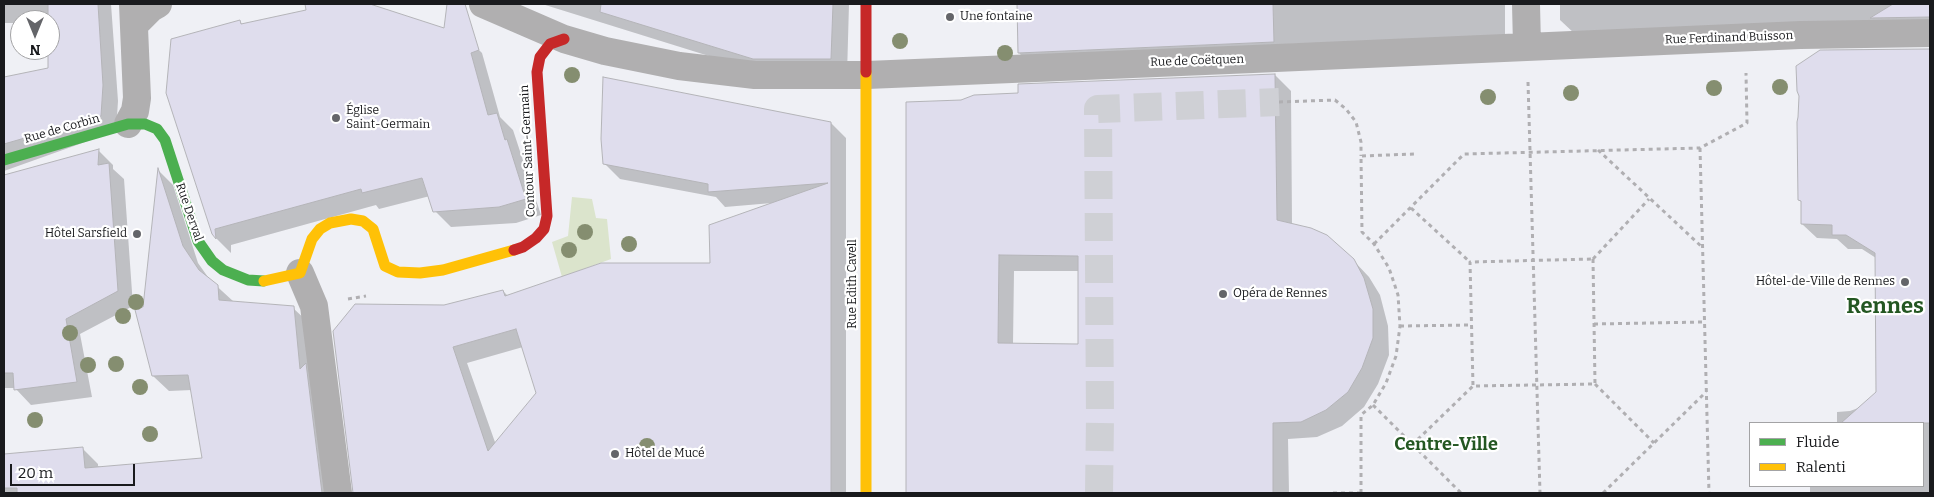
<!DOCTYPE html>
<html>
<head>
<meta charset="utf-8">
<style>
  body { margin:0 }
  #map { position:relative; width:1934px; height:497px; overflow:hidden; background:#eff0f5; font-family:Bitter,serif }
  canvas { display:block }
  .frame { position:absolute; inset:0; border:5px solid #191a1d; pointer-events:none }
  .legend { position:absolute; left:1749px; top:422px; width:175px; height:65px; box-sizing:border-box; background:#fff; border:1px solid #a3a3a5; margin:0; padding:6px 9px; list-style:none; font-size:15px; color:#191a1d }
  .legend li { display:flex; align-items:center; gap:10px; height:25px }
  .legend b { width:25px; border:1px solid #a3a3a5 }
  .north { position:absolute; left:10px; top:10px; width:50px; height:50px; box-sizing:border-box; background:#fff; border:1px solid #a3a3a5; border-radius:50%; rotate:180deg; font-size:14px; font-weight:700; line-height:20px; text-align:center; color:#191a1d }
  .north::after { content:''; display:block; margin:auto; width:18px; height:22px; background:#646569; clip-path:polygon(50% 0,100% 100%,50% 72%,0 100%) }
  .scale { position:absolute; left:10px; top:464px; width:125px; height:22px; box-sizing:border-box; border:2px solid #191a1d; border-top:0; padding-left:6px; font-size:15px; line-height:18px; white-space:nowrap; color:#191a1d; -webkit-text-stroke:4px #fff; paint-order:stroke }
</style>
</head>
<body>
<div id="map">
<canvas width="1934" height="497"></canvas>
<div class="frame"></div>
<ul class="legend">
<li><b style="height:6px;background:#4caf50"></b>Fluide</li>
<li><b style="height:6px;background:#ffc107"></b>Ralenti</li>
</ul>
<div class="north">N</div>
<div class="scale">20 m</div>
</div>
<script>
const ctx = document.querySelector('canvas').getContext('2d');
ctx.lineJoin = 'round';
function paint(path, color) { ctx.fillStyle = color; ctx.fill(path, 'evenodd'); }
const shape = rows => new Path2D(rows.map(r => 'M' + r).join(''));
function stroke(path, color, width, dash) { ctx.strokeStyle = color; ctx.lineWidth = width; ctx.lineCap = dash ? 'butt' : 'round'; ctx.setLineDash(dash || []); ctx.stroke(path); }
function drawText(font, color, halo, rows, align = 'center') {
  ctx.font = font + ' Bitter,serif'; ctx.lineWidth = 4.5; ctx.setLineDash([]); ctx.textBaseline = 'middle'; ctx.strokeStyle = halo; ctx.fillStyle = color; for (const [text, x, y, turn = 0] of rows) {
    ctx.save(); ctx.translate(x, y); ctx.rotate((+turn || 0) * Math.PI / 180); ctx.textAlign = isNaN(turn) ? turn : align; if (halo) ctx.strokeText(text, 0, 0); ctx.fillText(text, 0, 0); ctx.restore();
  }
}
paint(shape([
  [572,197,592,199,596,218,607,219,611,259,562,277,552,242,568,236]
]), '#dbe4cc');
paint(shape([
  [4,4,111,4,118,101,116,131,4,171,4,78,49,69,50,50,50,20,20,20,20,23,4,23],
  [354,4,366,4,466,37,482,53,500,117,513,130,541,215,516,223,451,227,435,211,430,196,379,209,376,205,231,245,231,253,216,238,213,233,240,22,243,25,319,8],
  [542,4,849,4,847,75,770,75],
  [1018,4,1505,4,1505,37,1289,44,1289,57,1034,68,1019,53],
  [1560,4,1930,4,1930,32,1575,34,1560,20],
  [1930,50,1930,493,1810,493,1810,486,1923,486,1923,423,1837,423,1837,412,1850,411,1861,407,1877,392,1876,258,1862,249,1848,249,1837,239,1817,238,1802,224,1802,203,1799,199,1820,52],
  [1275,75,1291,91,1292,224,1353,260,1369,277,1380,295,1388,326,1389,355,1378,384,1364,407,1342,426,1317,437,1288,439,1289,493,907,493,907,103,961,101],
  [1014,271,1080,271,1080,345,1013,344],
  [831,123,846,138,846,493,354,493,444,306,503,291,508,296,712,265,772,203,725,207,716,197,620,179,604,163],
  [523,347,538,394,496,445,467,363],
  [98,150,113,165,113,169,124,179,133,306,80,334,92,397,31,405,15,388,4,388,4,176],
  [159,171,173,185,198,263,210,280,234,302,293,308,309,323,335,493,4,493,4,455,83,449,98,464,98,466,104,468,204,459,192,390,169,391,153,376,144,308]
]), '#0003');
const building = shape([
  [48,4,98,4,103,85,101,116,4,144,4,77,48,68,48,50,50,50,50,20,48,20,48,4],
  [305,4,370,4,444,28,447,4,465,4,479,50,471,53,488,115,497,113,505,140,507,139,526,199,499,207,433,212,422,178,362,193,361,189,215,229,216,239,212,234,166,93,171,39,240,20,241,24,306,10,305,4],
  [601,4,833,4,831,59,753,59,600,12,601,4],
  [1017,4,1273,4,1274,42,1018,53,1017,4],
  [1893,4,1930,4,1930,17,1870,18,1893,4],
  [1930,49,1930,423,1841,423,1876,392,1875,253,1846,235,1832,235,1832,225,1801,224,1801,201,1798,200,1797,122,1798,117,1799,96,1797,91,1796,66,1820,50,1930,49],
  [1275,74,1277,220,1311,228,1327,235,1354,259,1364,278,1373,309,1373,338,1362,368,1348,392,1326,410,1301,422,1273,423,1273,493,906,493,906,102,961,100,974,95,1018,93,1018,84,1275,74],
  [999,255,1078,256,1078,344,998,343,999,255],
  [603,77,831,122,831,493,353,493,333,331,355,304,444,305,503,290,505,296,601,263,710,263,709,225,828,183,708,192,708,184,603,164,601,139,603,77],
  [516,329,536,393,488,451,453,347,516,329],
  [99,149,98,165,109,163,118,291,66,319,77,382,14,390,13,373,4,373,4,175,99,149],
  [158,168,183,246,199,270,218,285,219,300,294,306,300,369,306,363,322,493,17,493,17,488,4,488,4,454,83,447,85,468,202,458,188,375,152,376,134,306,143,307,158,168]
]);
paint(building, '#dfdded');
stroke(building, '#b4b4b8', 1);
stroke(shape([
  [1099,493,1100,418,1098,109,1279,102]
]), '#cfd0d5', 28, [28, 14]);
stroke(shape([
  [1528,82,1540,493],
  [1279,102,1335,100,1346,109,1356,122,1361,142,1361,156],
  [1700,148,1709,493],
  [1598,150,1702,247],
  [1411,208,1470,262],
  [1374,244,1464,154,1700,148,1747,123,1746,73],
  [1593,259,1595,384,1473,386,1470,262,1593,259],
  [1593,259,1649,199],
  [348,299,366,296],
  [1594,324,1704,322],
  [1400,326,1471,325],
  [1595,384,1654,443],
  [1373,405,1461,493],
  [1412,445,1473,386],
  [1333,493,1361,493],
  [1361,493,1361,415,1373,405,1386,383,1396,356,1400,326,1398,295,1389,268,1374,244,1362,232,1361,156,1414,154],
  [1603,493,1706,392]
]), '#b0afb2', 3, [4, 4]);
stroke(shape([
  [483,4,564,39,605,51,679,66,755,75,867,75,1253,59,1800,35,1930,33],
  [1526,4,1527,46],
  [134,25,151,8,158,4],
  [128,124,135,111,137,98,133,4],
  [300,273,314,306,338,493]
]), '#b0afb0', 28);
stroke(shape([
  [4,160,128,124,145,124,157,129,165,140,198,241,212,261,223,270,248,280,264,281]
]), '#4caf50', 11);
stroke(shape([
  [866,72,866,493],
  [264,281,300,273,312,239,320,229,330,223,351,219,363,221,373,229,385,266,398,272,420,273,443,270,514,250]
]), '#ffc107', 11);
stroke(shape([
  [866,4,866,72],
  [514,250,523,247,536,238,544,229,547,216,537,72,540,57,550,44,564,39]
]), '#c62828', 11);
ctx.fillStyle = '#858e70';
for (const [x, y] of [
  [900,41],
  [1005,53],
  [572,75],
  [1780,87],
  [1714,88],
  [1571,93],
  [1488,97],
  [585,232],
  [629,244],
  [569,250],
  [136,302],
  [123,316],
  [70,333],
  [116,364],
  [88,365],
  [140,387],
  [35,420],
  [150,434],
  [647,446]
]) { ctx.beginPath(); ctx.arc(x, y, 8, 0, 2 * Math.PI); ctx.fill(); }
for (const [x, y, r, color] of [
  [950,17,5,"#646569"],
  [336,118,5,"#646569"],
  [137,234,5,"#646569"],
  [1905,282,5,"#646569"],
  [1223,294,5,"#646569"],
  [615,454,5,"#646569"]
]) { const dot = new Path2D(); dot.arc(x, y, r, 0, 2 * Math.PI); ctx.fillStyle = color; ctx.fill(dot); stroke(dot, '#fff', 2); }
drawText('12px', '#191a1d', '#fff', [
  ["Une fontaine",960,17],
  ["Église",346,111],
  ["Saint-Germain",346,125],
  ["Hôtel Sarsfield",127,234,"right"],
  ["Hôtel-de-Ville de Rennes",1895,282,"right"],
  ["Opéra de Rennes",1233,294],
  ["Hôtel de Mucé",625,454]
], 'left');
drawText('12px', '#191a1d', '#fff', [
  ["Rue Ferdinand Buisson",1729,38,-2],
  ["Rue de Coëtquen",1197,61,-2],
  ["Rue de Corbin",62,129,-16],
  ["Contour Saint-Germain",528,151,-93],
  ["Rue Derval",189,212,71],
  ["Rue Edith Cavell",853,284,-90]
]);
drawText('bold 18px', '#245722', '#fff', [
  ["Centre-Ville",1446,445]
]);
drawText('bold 22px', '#245722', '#fff', [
  ["Rennes",1885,307]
]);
</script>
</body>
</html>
